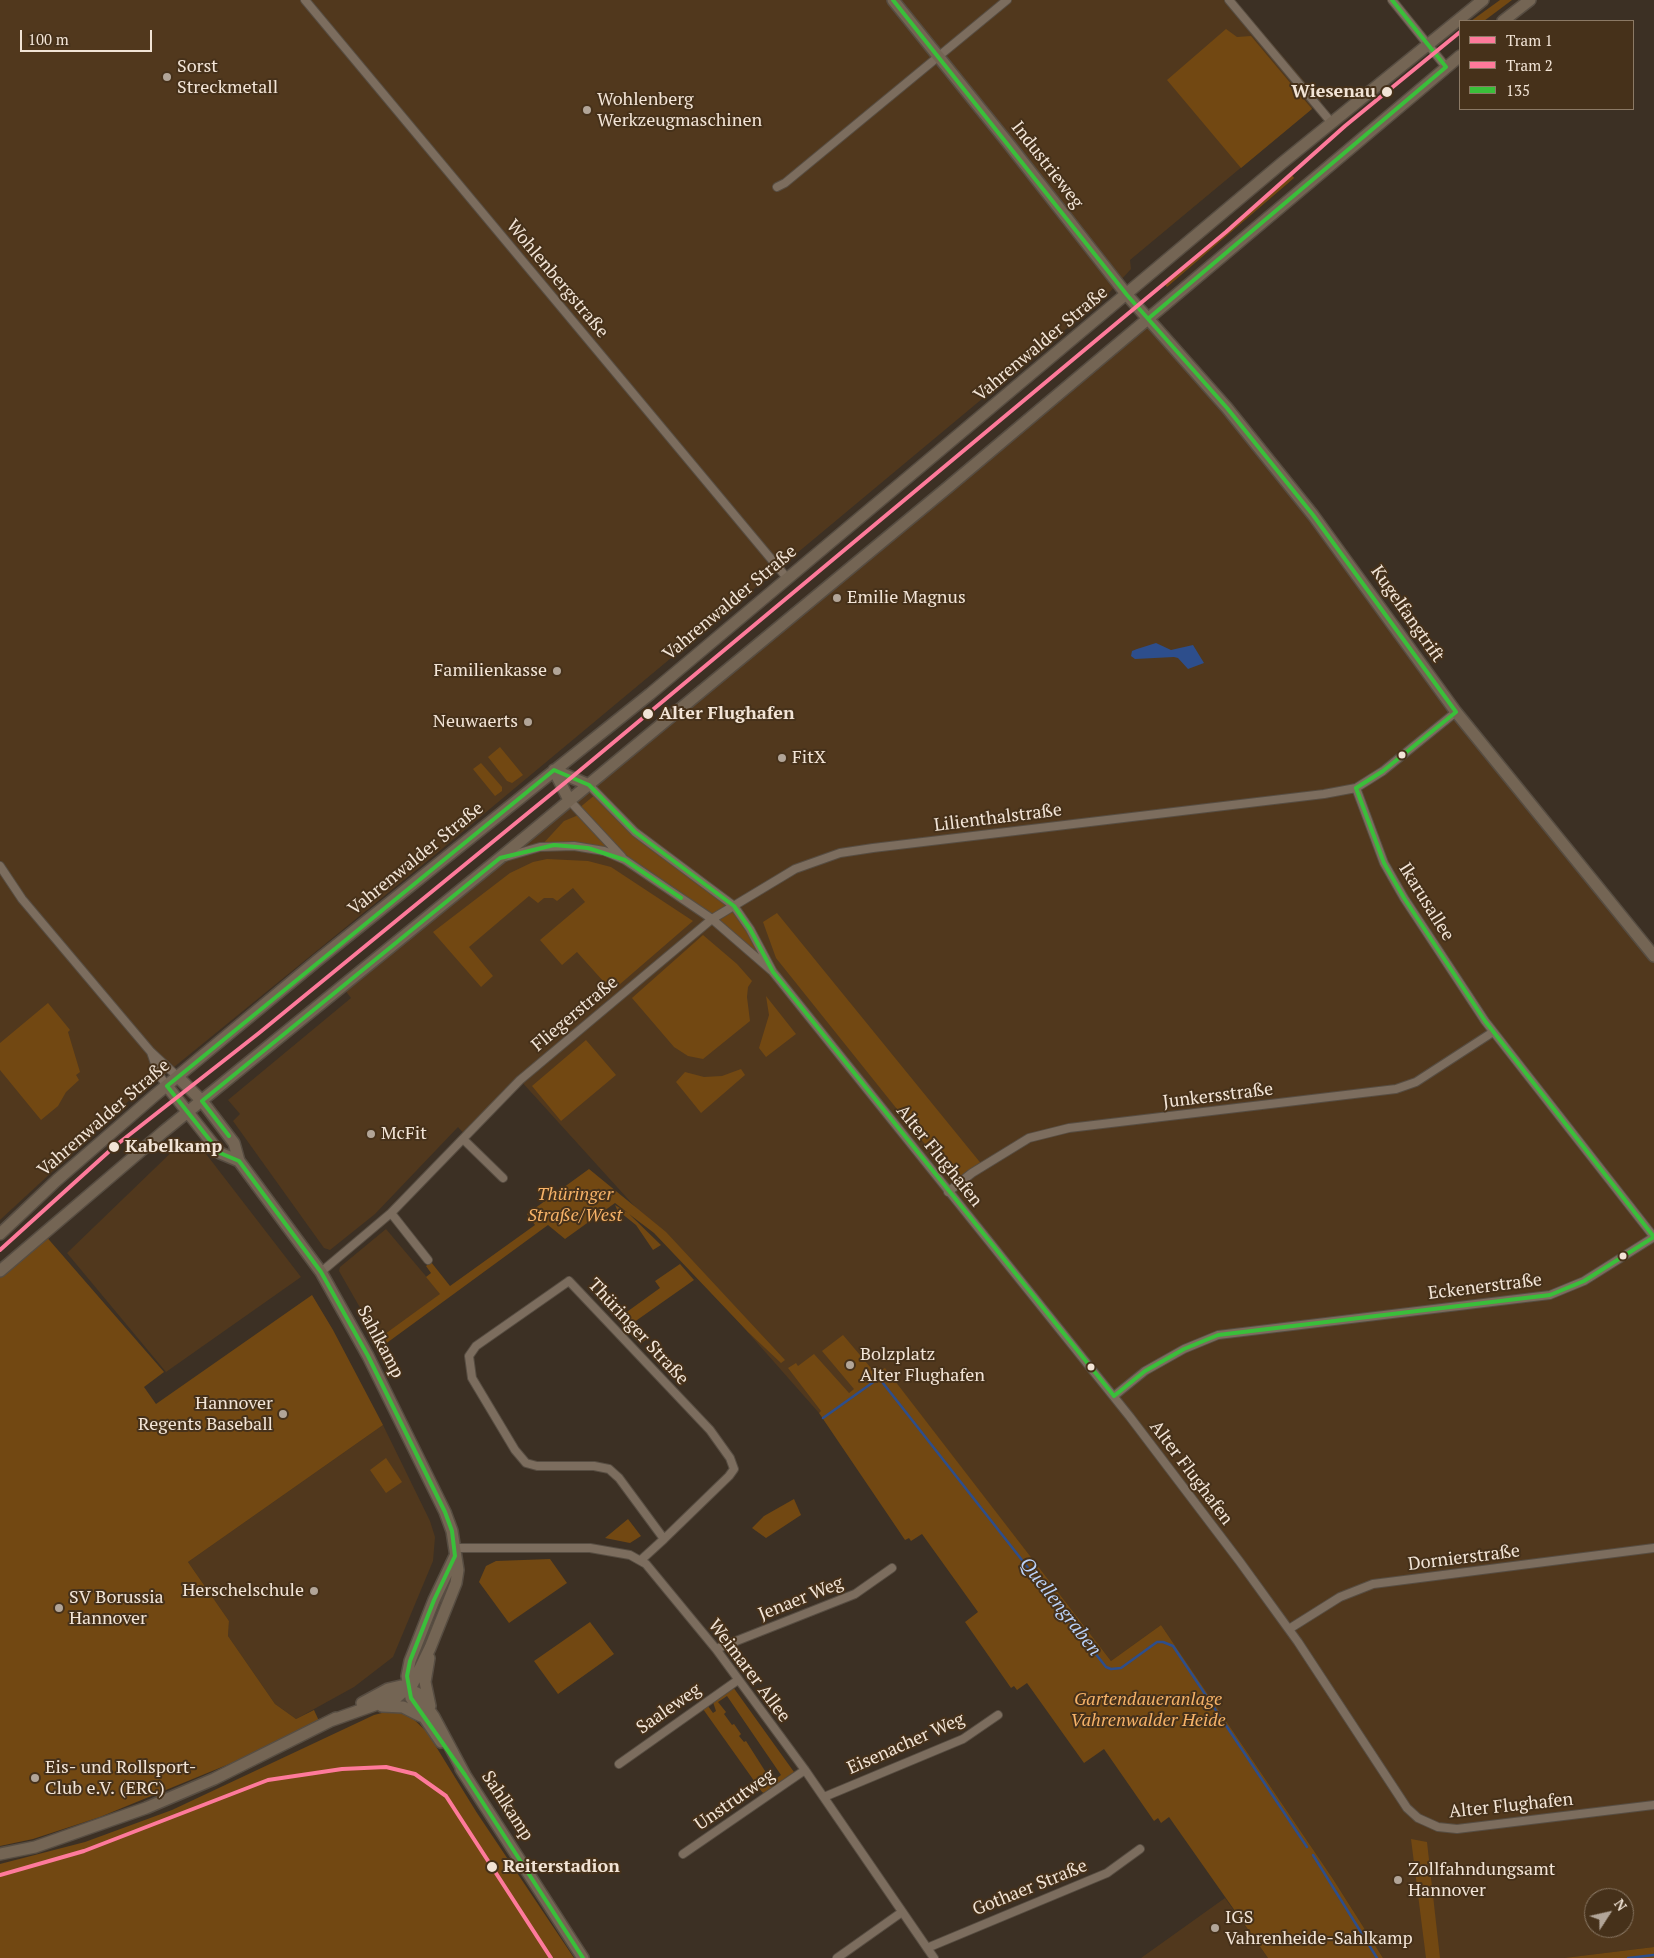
<!DOCTYPE html>
<html>
<head>
<meta charset="utf-8">
<style>
  body { margin:0 }
  #map { position:relative; width:1654px; height:1958px; overflow:hidden; background:#3c3024; font-family:"PT Serif",serif }
  canvas { display:block }
  .legend { position:absolute; left:1459px; top:20px; width:175px; height:90px; box-sizing:border-box; background:#46311a; border:1px solid #8b7965; margin:0; padding:6px 9px; list-style:none; font-size:15px; color:#f2e4d6 }
  .legend li { display:flex; align-items:center; gap:10px; height:25px }
  .legend b { width:25px; border:1px solid #8b7965 }
  .north { position:absolute; left:1584px; top:1888px; width:50px; height:50px; box-sizing:border-box; background:#46311a; border:1px solid #8b7965; border-radius:50%; rotate:55deg; font-size:14px; font-weight:700; line-height:20px; text-align:center; color:#f2e4d6 }
  .north::after { content:''; display:block; margin:auto; width:18px; height:22px; background:#b2a598; clip-path:polygon(50% 0,100% 100%,50% 72%,0 100%) }
  .scale { position:absolute; left:20px; top:30px; width:132px; height:22px; box-sizing:border-box; border:2px solid #f2e4d6; border-top:0; padding-left:6px; font-size:15px; line-height:18px; white-space:nowrap; color:#f2e4d6; -webkit-text-stroke:4px #46311a; paint-order:stroke }
</style>
</head>
<body>
<div id="map">
<canvas width="1654" height="1958"></canvas>
<ul class="legend">
<li><b style="height:6px;background:#fe7a9b"></b>Tram 1</li>
<li><b style="height:6px;background:#fe7a9b"></b>Tram 2</li>
<li><b style="height:6px;background:#3abf3a"></b>135</li>
</ul>
<div class="north">N</div>
<div class="scale">100 m</div>
</div>
<script>
const ctx = document.querySelector('canvas').getContext('2d');
ctx.lineJoin = 'round';
function paint(path, color) { ctx.fillStyle = color; ctx.fill(path, 'evenodd'); }
const shape = rows => new Path2D(rows.map(r => 'M' + r).join(''));
function stroke(path, color, width, dash) { ctx.strokeStyle = color; ctx.lineWidth = width; ctx.lineCap = dash ? 'butt' : 'round'; ctx.setLineDash(dash || []); ctx.stroke(path); }
function drawText(font, color, halo, rows, align = 'center') {
  ctx.font = font + ' "PT Serif",serif'; ctx.lineWidth = 4; ctx.setLineDash([]); ctx.textBaseline = 'middle'; ctx.strokeStyle = halo; ctx.fillStyle = color; for (const [text, x, y, turn = 0] of rows) {
    ctx.save(); ctx.translate(x, y); ctx.rotate((+turn || 0) * Math.PI / 180); ctx.textAlign = isNaN(turn) ? turn : align; if (halo) ctx.strokeText(text, 0, 0); ctx.fillText(text, 0, 0); ctx.restore();
  }
}
paint(shape([
  [0,0,1235,0,1321,101,1130,260,1131,269,1108,294,437,853,152,1085,146,1085,0,1220],
  [1149,318,1227,408,1420,665,1654,956,1654,1947,1564,1958,1383,1958,1333,1879,1161,1625,1111,1661,885,1369,819,1413,715,1295,520,1080,466,1136,458,1127,375,1214,330,1250,324,1248,233,1121,240,1114,228,1100,351,998,342,986],
  [1594,1898,1624,1898,1624,1928,1594,1928],
  [188,1141,193,1141,203,1150,301,1277,166,1372,67,1253,182,1142],
  [386,1229,441,1294,378,1339,339,1271,340,1267],
  [383,1425,430,1521,435,1537,433,1561,393,1657,354,1687,296,1719,275,1704,228,1636,229,1621,188,1562],
  [1225,1898,1268,1958,1141,1958]
]), '#51381d');
paint(shape([
  [1500,0,1512,0,1484,21,1471,21],
  [1226,29,1237,37,1251,36,1312,109,1241,168,1167,80],
  [1292,175,1294,178,1167,287,1164,283],
  [500,747,523,775,512,783,507,781,488,757],
  [481,763,502,787,502,791,495,796,473,769],
  [596,794,635,832,734,906,773,972,712,919,605,852,540,847,564,821,581,814,578,809],
  [547,859,588,861,611,867,693,921,612,991,577,952,562,965,540,940,585,902,573,888,557,901,553,898,544,898,538,903,529,896,469,947,493,976,481,987,433,932,510,873,533,862],
  [777,913,983,1166,957,1184,776,958,763,922],
  [703,935,737,964,752,981,748,987,747,997,750,1021,703,1059,688,1056,674,1047,632,998],
  [766,996,796,1034,766,1057,759,1048,769,1015],
  [48,1003,70,1030,68,1032,80,1072,76,1075,79,1080,66,1092,58,1106,41,1120,0,1070,0,1043],
  [586,1040,616,1075,561,1121,532,1086],
  [741,1069,745,1075,701,1113,676,1082,685,1072,704,1077,722,1076],
  [589,1169,666,1232,785,1360,781,1363,748,1332,654,1233,629,1214,661,1245,653,1250,636,1225,621,1213,619,1214,615,1205,628,1213,615,1203,565,1239,548,1225,384,1345,380,1342,378,1339,440,1294,426,1277,431,1273,426,1266,431,1262,450,1286,535,1225,527,1214],
  [44,1234,164,1372,144,1387,156,1404,312,1295,333,1330,383,1425,188,1562,229,1621,228,1636,275,1704,296,1719,314,1710,319,1721,239,1760,100,1817,33,1839,0,1846,0,1271],
  [680,1264,694,1280,630,1325,639,1339,645,1335,648,1338,640,1344,617,1319,660,1288,655,1281],
  [843,1335,876,1374,885,1368,1111,1661,1161,1625,1333,1879,1383,1958,1268,1958,1169,1817,1161,1823,1158,1818,1154,1821,1104,1749,1084,1763,1027,1683,1017,1690,1014,1686,1011,1688,965,1622,978,1612,922,1534,911,1541,909,1538,905,1540,819,1413,821,1411,788,1368,796,1363,798,1366,814,1354,849,1393,854,1389,822,1351],
  [386,1458,402,1482,386,1493,370,1470],
  [794,1499,801,1515,766,1538,752,1528,764,1516],
  [628,1519,641,1536,630,1543,605,1538],
  [550,1559,567,1583,509,1623,479,1582,486,1566,496,1561],
  [590,1622,614,1654,558,1694,534,1661],
  [733,1687,794,1772,764,1793,762,1792,703,1709,708,1706,713,1713,716,1711,713,1702],
  [727,1696,781,1775,772,1782,746,1741,744,1742,739,1736,741,1734,734,1724,732,1725,724,1714,726,1712,718,1702],
  [386,1712,403,1712,409,1715,427,1732,477,1813,574,1958,0,1958,0,1864,85,1842,172,1810,374,1715],
  [1411,1839,1427,1842,1440,1958,1426,1958],
  [1654,1947,1654,1958,1564,1958]
]), '#724812');
paint(shape([
  [1156,643,1171,650,1193,645,1204,663,1188,669,1178,658,1174,657,1135,659,1131,656,1132,651,1137,649]
]), '#2d4e8c');
stroke(shape([
  [823,1418,879,1378,1106,1667,1111,1669,1121,1668,1157,1642,1163,1642,1173,1646,1307,1847],
  [1313,1855,1377,1958],
  [1628,1958,1654,1955]
]), '#2d4e8c', 2.5);
const street = shape([
  [305,0,787,578],
  [1229,0,1331,122],
  [1392,0,1446,67],
  [777,187,785,183,1007,0],
  [589,785,635,832,734,906,750,929,773,972,1130,1417,1240,1562,1298,1642,1407,1808,1418,1818,1438,1827,1457,1829,1654,1805],
  [1356,788,1384,863,1404,898,1485,1021,1654,1237],
  [569,800,622,857],
  [505,857,540,847,574,846,604,851,625,860,712,919,772,971],
  [0,866,22,899,129,1026,151,1052,178,1077],
  [151,1052,159,1075,167,1086],
  [463,1139,503,1178],
  [948,1192,972,1173,1029,1138,1069,1128,1396,1089,1416,1082,1493,1032],
  [391,1213,428,1260],
  [321,1272,391,1213,520,1080,712,919,795,869,840,853,873,848,1324,794,1356,788,1383,771,1456,712],
  [569,1281,710,1430,730,1458,734,1469,729,1476,664,1539,619,1478,609,1469,594,1466,537,1466,526,1463,515,1450,472,1378,469,1356,476,1346,569,1281],
  [1114,1396,1145,1371,1184,1349,1218,1335,1550,1295,1584,1281,1654,1237],
  [456,1548,590,1548,630,1555,646,1564,716,1649,805,1770,934,1958],
  [641,1560,664,1539],
  [1289,1629,1340,1597,1373,1584,1654,1548],
  [716,1649,855,1594,892,1568],
  [619,1764,738,1680],
  [824,1797,963,1739,998,1715],
  [683,1854,805,1770],
  [927,1948,1107,1873,1140,1849],
  [837,1958,902,1912]
]);
const secondary = shape([
  [893,0,1008,143,1127,295,1227,408,1313,515,1456,712,1654,956],
  [1503,21,1530,0],
  [554,770,589,785],
  [554,770,569,800],
  [178,1077,202,1101,234,1143,239,1161,321,1272,368,1356,445,1512,452,1531,458,1570,456,1583,430,1648,413,1683,397,1697,330,1721],
  [167,1086,220,1153,239,1161],
  [0,1234,57,1180,154,1096,318,960,650,694,1282,163,1483,0],
  [0,1271,163,1132,500,858,947,488,1460,56],
  [429,1658,425,1682,430,1706],
  [362,1703,388,1689,401,1686,417,1693,434,1717,465,1775],
  [382,1706,403,1707,421,1716],
  [441,1742,411,1698,407,1676,410,1661,434,1600,455,1556],
  [461,1769,583,1958],
  [0,1854,35,1847,146,1808,214,1779,336,1718]
]);
stroke(street, '#574d42', 10);
stroke(secondary, '#574d42', 14);
stroke(street, '#7c6d5e', 8);
stroke(secondary, '#746554', 11);
stroke(shape([
  [893,0,1127,295,1227,408,1313,515,1456,712],
  [1149,318,1446,67,1392,0],
  [1356,788,1384,863,1404,898,1485,1021,1654,1237],
  [1356,788,1383,771,1456,712],
  [229,1136,202,1101,500,858,554,845,588,848,625,860,681,898],
  [1114,1396,1145,1371,1184,1349,1218,1335,1550,1295,1584,1281,1654,1237],
  [583,1958,465,1775,411,1698,407,1676,410,1661,434,1600,455,1556,452,1531,445,1512,368,1356,321,1272,239,1161,220,1153,167,1086,554,770,589,785,635,832,734,906,750,929,773,972,1114,1396]
]), '#3abf3a', 4);
stroke(shape([
  [0,1250,115,1146,259,1033,572,777,1226,232,1345,126,1460,32]
]), '#fe7a9b', 4);
stroke(shape([
  [0,1875,84,1851,268,1780,342,1769,386,1767,415,1774,446,1796,551,1958]
]), '#fe7a9b', 4);
for (const [x, y, r, color] of [
  [167,77,5,"#b2a598"],
  [1387,92,6,"#f2e4d6"],
  [587,110,5,"#b2a598"],
  [837,598,5,"#b2a598"],
  [557,671,5,"#b2a598"],
  [648,714,6,"#f2e4d6"],
  [528,722,5,"#b2a598"],
  [1402,755,4.5,"#f2e4d6"],
  [782,758,5,"#b2a598"],
  [371,1134,5,"#b2a598"],
  [114,1147,6,"#f2e4d6"],
  [1623,1256,4.5,"#f2e4d6"],
  [850,1365,5,"#b2a598"],
  [1091,1367,4.5,"#f2e4d6"],
  [283,1414,5,"#b2a598"],
  [314,1591,5,"#b2a598"],
  [59,1608,5,"#b2a598"],
  [35,1778,5,"#b2a598"],
  [492,1867,6,"#f2e4d6"],
  [1398,1880,5,"#b2a598"],
  [1215,1928,5,"#b2a598"]
]) { const dot = new Path2D(); dot.arc(x, y, r, 0, 2 * Math.PI); ctx.fillStyle = color; ctx.fill(dot); stroke(dot, '#46311a', 2); }
drawText('18px', '#f2e4d6', '#46311a', [
  ["Sorst",177,67],
  ["Streckmetall",177,88],
  ["Wohlenberg",597,100],
  ["Werkzeugmaschinen",597,121],
  ["Emilie Magnus",847,598],
  ["Familienkasse",547,671,"right"],
  ["Neuwaerts",518,722,"right"],
  ["FitX",792,758],
  ["McFit",381,1134],
  ["Bolzplatz",860,1355],
  ["Alter Flughafen",860,1376],
  ["Hannover",273,1404,"right"],
  ["Regents Baseball",273,1425,"right"],
  ["Herschelschule",304,1591,"right"],
  ["SV Borussia",69,1598],
  ["Hannover",69,1619],
  ["Eis- und Rollsport-",45,1768],
  ["Club e.V. (ERC)",45,1789],
  ["Zollfahndungsamt",1408,1870],
  ["Hannover",1408,1891],
  ["IGS",1225,1918],
  ["Vahrenheide-Sahlkamp",1225,1939]
], 'left');
drawText('bold 18px', '#f2e4d6', '#46311a', [
  ["Wiesenau",1376,92,"right"],
  ["Alter Flughafen",659,714],
  ["Kabelkamp",125,1147],
  ["Reiterstadion",503,1867]
], 'left');
drawText('18px', '#f2e4d6', '#46311a', [
  ["Industrieweg",1047,165,52],
  ["Wohlenbergstraße",557,279,50],
  ["Vahrenwalder Straße",1041,344,-40],
  ["Vahrenwalder Straße",730,603,-40],
  ["Kugelfangtrift",1407,614,55],
  ["Lilienthalstraße",998,818,-7],
  ["Vahrenwalder Straße",416,859,-39],
  ["Ikarusallee",1426,902,58],
  ["Fliegerstraße",575,1014,-40],
  ["Junkersstraße",1218,1096,-7],
  ["Vahrenwalder Straße",104,1118,-41],
  ["Alter Flughafen",939,1156,51],
  ["Eckenerstraße",1485,1287,-7],
  ["Thüringer Straße",638,1332,47],
  ["Sahlkamp",380,1342,62],
  ["Alter Flughafen",1191,1473,53],
  ["Dornierstraße",1464,1558,-7],
  ["Jenaer Weg",801,1599,-22],
  ["Weimarer Allee",749,1671,53],
  ["Saaleweg",669,1709,-35],
  ["Eisenacher Weg",906,1744,-24],
  ["Unstrutweg",735,1800,-35],
  ["Sahlkamp",507,1806,57],
  ["Alter Flughafen",1511,1806,-6],
  ["Gothaer Straße",1030,1888,-22]
]);
drawText('italic 18px', '#f6b268', '#46311a', [
  ["Thüringer",575,1195],
  ["Straße/West",575,1216],
  ["Gartendaueranlage",1148,1700],
  ["Vahrenwalder Heide",1148,1721]
]);
drawText('italic 19px', '#bad1f8', '#46311a', [
  ["Quellengraben",1060,1607,52]
]);
</script>
</body>
</html>
